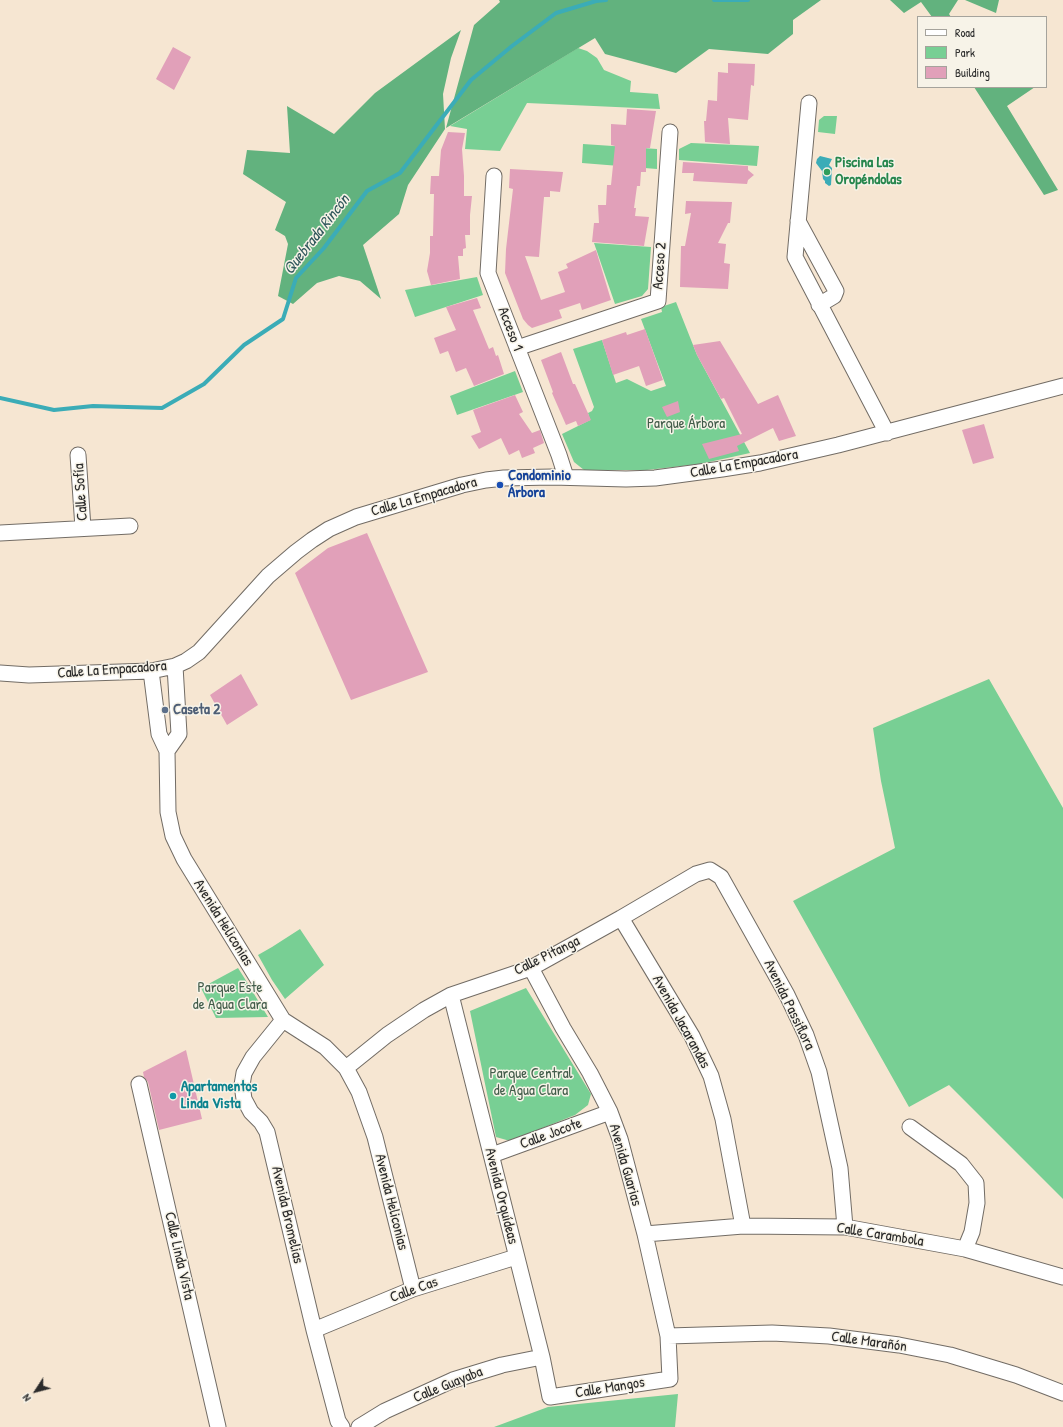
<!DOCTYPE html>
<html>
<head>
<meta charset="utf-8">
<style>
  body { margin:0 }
  #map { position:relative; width:1063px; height:1427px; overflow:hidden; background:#f6e6d2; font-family:"Patrick Hand",sans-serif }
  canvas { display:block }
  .legend { position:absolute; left:917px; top:16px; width:130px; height:72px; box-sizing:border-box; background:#f7f3e8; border:1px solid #a5a39c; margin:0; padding:5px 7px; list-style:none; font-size:12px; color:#2b2b2b }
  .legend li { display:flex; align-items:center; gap:8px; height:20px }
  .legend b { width:20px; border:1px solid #a5a39c }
  .north { position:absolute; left:16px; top:1371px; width:40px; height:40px; -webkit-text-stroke:3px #f7f3e8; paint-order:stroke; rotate:234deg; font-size:11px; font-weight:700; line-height:16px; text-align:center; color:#2b2b2b }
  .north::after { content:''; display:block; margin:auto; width:14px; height:18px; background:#2b2b2b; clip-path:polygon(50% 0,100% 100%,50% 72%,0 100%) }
</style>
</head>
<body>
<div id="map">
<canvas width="1063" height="1427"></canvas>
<ul class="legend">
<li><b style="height:5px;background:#fff"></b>Road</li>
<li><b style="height:11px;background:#78cf94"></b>Park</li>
<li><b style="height:11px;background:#e1a0b9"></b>Building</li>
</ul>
<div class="north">N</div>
</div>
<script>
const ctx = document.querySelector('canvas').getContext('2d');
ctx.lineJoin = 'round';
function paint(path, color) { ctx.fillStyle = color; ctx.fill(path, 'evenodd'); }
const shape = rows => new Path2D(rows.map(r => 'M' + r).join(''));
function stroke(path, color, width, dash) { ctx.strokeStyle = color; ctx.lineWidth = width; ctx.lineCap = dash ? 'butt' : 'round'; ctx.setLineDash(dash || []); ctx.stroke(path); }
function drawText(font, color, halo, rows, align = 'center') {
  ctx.font = font + ' "Patrick Hand",sans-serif'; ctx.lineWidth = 3; ctx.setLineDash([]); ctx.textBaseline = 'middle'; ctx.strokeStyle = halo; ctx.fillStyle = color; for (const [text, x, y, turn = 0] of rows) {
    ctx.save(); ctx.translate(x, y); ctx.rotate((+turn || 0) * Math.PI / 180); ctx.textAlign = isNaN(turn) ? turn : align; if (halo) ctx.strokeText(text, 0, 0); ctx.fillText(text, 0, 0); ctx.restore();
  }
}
paint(shape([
  [578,48,587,51,597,58,604,70,631,81,630,92,658,94,660,109,527,103,500,151,465,149,467,129,450,126],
  [824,116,837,116,835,134,818,132,819,120],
  [691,143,759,146,757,166,679,160,679,149],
  [583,144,657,149,657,169,582,163],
  [594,243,651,247,648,289,642,296,615,304],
  [477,277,483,295,415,317,405,290],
  [676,302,697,355,750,453,700,464,647,470,584,470,574,462,562,434,590,420,588,413,592,411,594,407,573,349,602,340,616,383,627,379,651,391,666,386,641,319,662,312,661,307],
  [515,371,523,392,457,415,450,396],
  [989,679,1063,808,1063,1199,949,1085,909,1107,793,901,895,848,881,781,873,728],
  [300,929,324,965,285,999,272,980,258,955,272,947],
  [238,968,245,979,268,1017,216,1018,201,988],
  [526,988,591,1094,588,1105,575,1115,510,1141,496,1137,470,1011],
  [678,1394,675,1427,494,1427,548,1407]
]), '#78cf94');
paint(shape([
  [499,0,821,0,793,20,793,34,768,54,709,49,676,73,605,54,595,38,446,128,474,25,500,2],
  [890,0,958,0,949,14,951,17,932,17,921,2,904,13],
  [965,0,999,0,996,13],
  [461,30,451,58,443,94,445,129,408,185,399,214,363,245,381,299,360,281,339,276,317,283,293,304,278,296,288,244,285,236,275,230,286,202,243,174,247,150,290,153,287,106,334,134,375,93],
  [974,87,1035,87,1007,106,1058,190,1044,195]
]), '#62b27e');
paint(shape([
  [820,156,832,159,829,165,832,168,831,185,829,186,825,183,825,181,823,179,822,171,816,163,817,159]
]), '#3bacb7');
stroke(shape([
  [714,0,748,0],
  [0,398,54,410,93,406,162,408,204,384,244,345,283,319,296,278,324,248,367,191,400,173,471,80,512,46,556,13,596,1,606,0]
]), '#3bacb7', 4);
paint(shape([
  [173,47,191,57,174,90,156,79],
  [728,63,755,64,754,86,751,85,748,120,728,118,730,144,705,142,704,121,706,121,708,100,717,101,718,72,728,73],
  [627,109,656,111,650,148,646,148,646,172,641,172,640,186,637,186,634,208,636,208,635,216,649,217,644,246,592,242,594,223,599,223,598,205,606,205,607,185,611,185,615,146,611,145,611,124,626,125],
  [448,132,465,133,462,149,464,176,464,196,472,196,470,215,470,235,465,235,466,248,463,249,463,256,458,256,460,279,431,285,427,271,430,253,430,236,433,236,434,194,430,194,431,176,439,176,441,150],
  [683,162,748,166,748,170,754,175,748,180,747,184,693,181,694,173,682,173],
  [510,169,563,172,560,192,550,191,550,197,544,197,539,257,525,256,541,300,565,292,558,272,568,268,566,264,596,250,611,300,582,310,580,303,559,310,562,318,532,328,528,325,523,319,505,273,506,249,513,189,509,188],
  [686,201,732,202,730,223,728,223,718,243,726,244,724,263,730,264,728,289,680,287,681,246,685,246,691,213,685,214],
  [477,298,481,308,473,310,489,349,493,347,496,356,498,355,504,374,474,386,466,368,456,372,448,351,440,354,434,338,456,330,446,307],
  [645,329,663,380,646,386,639,366,613,375,602,340,626,332,627,335],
  [720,341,758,404,778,395,796,436,779,441,773,428,737,446,739,451,709,459,702,444,742,434,724,398,721,399,697,355,693,345],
  [561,352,573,384,575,384,591,420,578,426,576,421,566,425,552,393,553,392,541,360],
  [515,395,523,412,519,414,532,433,540,430,544,443,533,448,535,453,522,458,519,450,509,455,501,438,479,449,471,436,481,432,473,410],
  [678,401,680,412,667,417,662,407],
  [984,424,994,458,973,464,962,430],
  [367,533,428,672,351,700,295,573,328,548],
  [241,674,258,705,227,725,210,695],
  [186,1050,202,1119,159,1130,148,1082,144,1077,143,1072]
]), '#e1a0b9');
const minor = shape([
  [809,103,795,257,887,433],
  [494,176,488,273,559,455,566,477],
  [798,221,836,291,834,296,819,305],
  [517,348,658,301,670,132],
  [78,455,83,528],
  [0,533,130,526],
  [151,671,159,734,167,751,168,812,173,836,184,859,283,1020,325,1047,346,1068,359,1092,375,1137,413,1289],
  [0,673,29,675,151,671,175,666,186,661,199,652,268,576,296,552,312,540,329,529,356,517,462,485,486,480,504,478,552,477,626,479,655,478,722,469,760,463,838,445,1063,386],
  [167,751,179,734,175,666],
  [621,918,692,1036,711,1076,723,1119,743,1226],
  [451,995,542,1357,550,1397,670,1379,668,1336,645,1234,620,1139,610,1112,590,1073,563,1028,531,968],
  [283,1020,253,1057,244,1073,242,1085,244,1099,251,1112,261,1122,267,1132,314,1330,338,1421,342,1427],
  [346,1068,387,1035,424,1010,451,995,531,968,621,918,696,874,710,870,721,877,787,995,806,1035,819,1072,840,1168,845,1227],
  [139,1084,218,1427],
  [910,1127,961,1164,976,1183,977,1203,972,1232,965,1249],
  [492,1155,610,1112],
  [645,1234,743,1226,845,1227,965,1249,1063,1277],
  [314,1330,413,1289,516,1257],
  [668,1336,772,1333,829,1336,899,1345,950,1355,1016,1375,1063,1393],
  [359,1427,385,1411,453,1380,502,1365,542,1357]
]);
stroke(minor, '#726c65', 17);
stroke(minor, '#fff', 15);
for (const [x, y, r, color] of [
  [827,172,4,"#2e9e5b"],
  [500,485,4,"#1a4fb4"],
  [165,710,4,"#5c6f8a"],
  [173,1096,4,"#0f9aa8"]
]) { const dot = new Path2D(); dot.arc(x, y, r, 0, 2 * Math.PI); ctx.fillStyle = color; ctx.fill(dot); stroke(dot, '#f7f3e8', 1.5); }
drawText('bold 15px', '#27864d', '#f7f3e8', [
  ["Piscina Las",835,163],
  ["Oropéndolas",835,180]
], 'left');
drawText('15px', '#2b2b2b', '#f7f3e8', [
  ["Acceso 2",660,266,-86],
  ["Acceso 1",510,329,69],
  ["Calle La Empacadora",744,464,-10],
  ["Calle Sofía",81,492,-94],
  ["Calle La Empacadora",424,497,-16],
  ["Calle La Empacadora",112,670,-4],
  ["Avenida Heliconias",223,923,58],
  ["Calle Pitanga",547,956,-26],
  ["Avenida Passiflora",789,1005,64],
  ["Avenida Jacarandas",681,1022,61],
  ["Calle Jocote",551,1134,-20],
  ["Avenida Guarias",625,1165,74],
  ["Avenida Orquídeas",501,1196,76],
  ["Avenida Heliconias",391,1202,76],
  ["Avenida Bromelias",287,1215,77],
  ["Calle Carambola",880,1235,9],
  ["Calle Linda Vista",179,1256,77],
  ["Calle Cas",414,1290,-20],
  ["Calle Marañón",869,1342,8],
  ["Calle Guayaba",448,1385,-22],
  ["Calle Mangos",610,1388,-9]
]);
drawText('15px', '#425c4a', '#f7f3e8', [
  ["Parque Árbora",686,424],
  ["Parque Este",230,988],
  ["de Agua Clara",230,1005],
  ["Parque Central",531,1074],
  ["de Agua Clara",531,1091]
]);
drawText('bold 15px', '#164399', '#f7f3e8', [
  ["Condominio",508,476],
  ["Árbora",508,493]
], 'left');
drawText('bold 15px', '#4e5e75', '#f7f3e8', [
  ["Caseta 2",173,710]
], 'left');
drawText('bold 15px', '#0d838f', '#f7f3e8', [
  ["Apartamentos",181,1087],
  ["Linda Vista",181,1104]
], 'left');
drawText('italic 16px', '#31585c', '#f7f3e8', [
  ["Quebrada Rincón",317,235,-52]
]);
</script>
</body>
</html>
